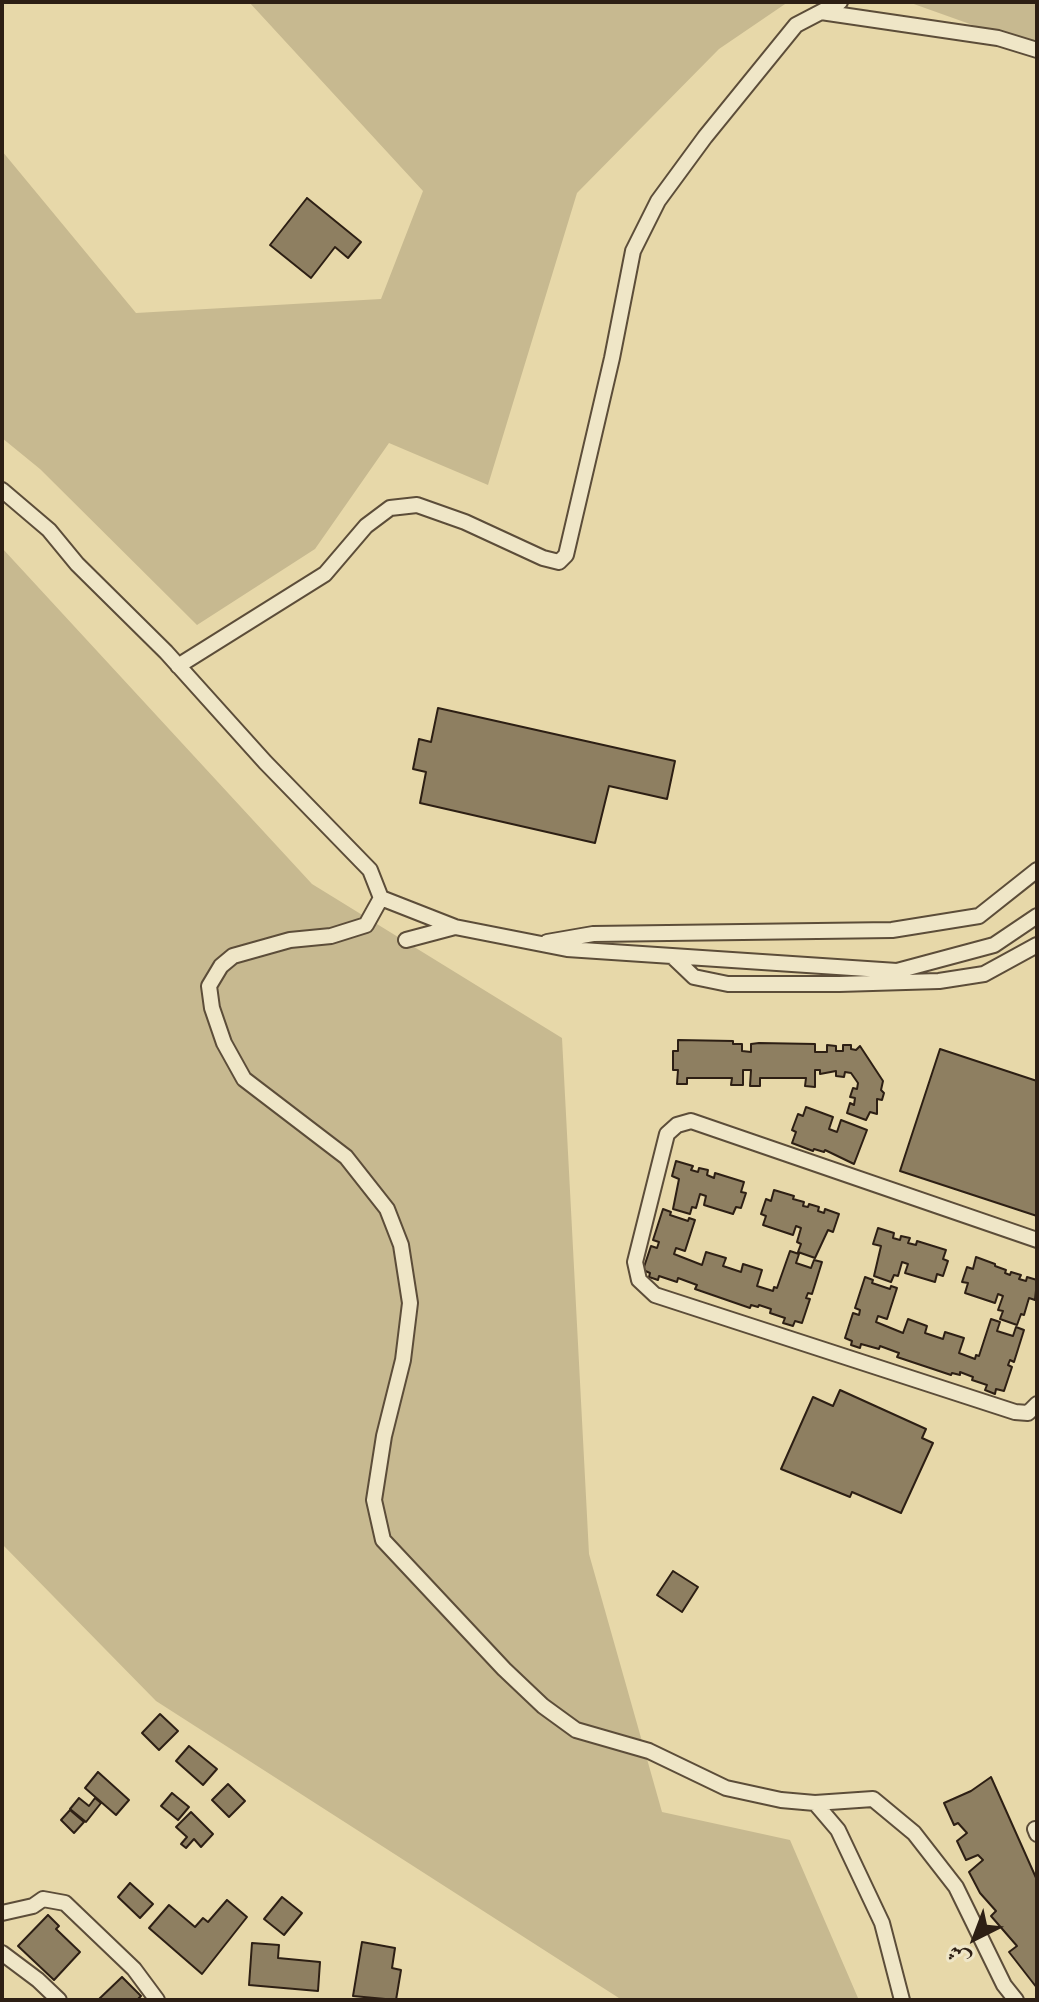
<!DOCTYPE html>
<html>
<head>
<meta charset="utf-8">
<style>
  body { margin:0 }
  #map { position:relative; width:1039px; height:2002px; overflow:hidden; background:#e7d8a9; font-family:"Libre Caslon Text",Amiri,serif }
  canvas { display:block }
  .frame { position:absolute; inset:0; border:4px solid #2d1f14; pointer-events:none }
  .north { position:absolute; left:935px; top:1898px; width:80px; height:80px; -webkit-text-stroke:6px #efe6c7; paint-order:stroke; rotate:222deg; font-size:22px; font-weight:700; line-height:32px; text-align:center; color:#2d1f14 }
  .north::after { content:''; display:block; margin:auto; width:28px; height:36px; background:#2d1f14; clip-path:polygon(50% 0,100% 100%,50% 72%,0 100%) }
</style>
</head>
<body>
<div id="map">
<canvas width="1039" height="2002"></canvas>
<div class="frame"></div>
<div class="north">ش</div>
</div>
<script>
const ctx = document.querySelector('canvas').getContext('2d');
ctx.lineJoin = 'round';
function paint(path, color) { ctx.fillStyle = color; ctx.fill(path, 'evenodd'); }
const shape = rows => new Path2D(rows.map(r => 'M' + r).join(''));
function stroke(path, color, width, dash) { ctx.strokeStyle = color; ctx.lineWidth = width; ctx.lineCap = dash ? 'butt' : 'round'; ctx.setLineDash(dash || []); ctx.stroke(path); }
paint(shape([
  [249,2,788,2,719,49,577,193,488,485,389,443,315,549,197,625,40,469,2,438,2,151,136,313,381,299,423,191],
  [912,2,1037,2,1037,48,911,3],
  [2,548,312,884,562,1038,589,1554,662,1812,790,1840,858,1998,835,2000,622,2000,156,1701,2,1544]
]), '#c7b990');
const building = shape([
  [307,198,361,242,348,258,335,247,311,278,270,245,307,198],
  [438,708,675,761,667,799,609,786,595,843,420,803,426,772,413,769,419,739,431,742,438,708],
  [678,1040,733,1041,733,1044,742,1044,742,1051,751,1052,751,1044,759,1043,815,1044,815,1052,827,1052,827,1045,836,1046,836,1051,843,1051,843,1045,851,1045,851,1049,856,1050,860,1046,883,1081,881,1090,884,1093,882,1100,877,1099,877,1114,870,1112,866,1120,847,1113,850,1103,854,1105,855,1098,850,1097,853,1088,857,1089,858,1083,851,1073,845,1072,844,1077,836,1076,836,1071,820,1074,820,1070,815,1070,815,1087,805,1086,806,1078,760,1078,760,1086,750,1086,751,1070,743,1070,743,1085,731,1085,732,1078,687,1078,687,1084,677,1084,678,1070,673,1070,673,1051,678,1051,678,1040],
  [940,1049,1037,1081,1037,1216,900,1171,940,1049],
  [806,1107,833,1117,829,1129,837,1132,841,1120,867,1130,854,1164,825,1150,824,1152,814,1149,813,1151,792,1143,796,1132,792,1130,798,1114,803,1116,806,1107],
  [676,1161,693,1166,691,1170,698,1172,699,1168,708,1170,707,1175,714,1178,715,1173,744,1182,741,1192,746,1193,741,1208,736,1207,733,1214,704,1205,706,1196,700,1194,696,1208,692,1207,690,1214,673,1209,679,1179,672,1176,676,1161],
  [774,1190,794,1196,793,1199,804,1202,803,1206,808,1207,809,1204,819,1207,818,1211,824,1213,825,1209,839,1214,833,1232,828,1230,815,1258,798,1252,801,1244,797,1242,801,1228,796,1226,793,1235,763,1225,766,1216,761,1214,766,1199,771,1201,774,1190],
  [663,1209,671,1212,670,1215,688,1221,689,1218,695,1220,685,1251,676,1248,674,1254,702,1265,706,1252,726,1258,723,1266,741,1272,743,1264,762,1270,757,1286,773,1291,774,1287,777,1288,790,1251,799,1254,796,1263,811,1268,814,1260,822,1262,812,1294,808,1293,806,1298,810,1299,802,1323,795,1321,793,1326,783,1323,785,1318,770,1313,771,1309,759,1305,758,1307,751,1305,750,1308,695,1289,697,1285,678,1278,677,1282,659,1276,658,1280,649,1277,650,1273,643,1270,651,1246,657,1248,659,1242,653,1240,663,1209],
  [878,1228,894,1233,893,1238,900,1240,901,1236,910,1238,908,1243,916,1245,917,1241,946,1250,943,1259,948,1261,943,1276,937,1274,935,1282,905,1273,908,1264,902,1262,898,1276,894,1275,891,1282,874,1276,881,1246,873,1244,878,1228],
  [976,1257,995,1264,995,1266,1006,1270,1005,1273,1010,1275,1011,1272,1021,1275,1019,1279,1026,1281,1027,1277,1037,1280,1035,1300,1029,1298,1024,1315,1021,1314,1017,1325,1000,1319,1003,1311,998,1310,1003,1296,998,1294,995,1303,965,1293,968,1283,962,1282,967,1267,973,1269,976,1257],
  [865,1277,873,1280,872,1283,890,1289,891,1286,897,1288,887,1319,878,1316,876,1322,903,1333,908,1319,927,1326,925,1333,943,1339,945,1332,964,1338,959,1353,975,1359,976,1355,979,1356,991,1319,1000,1322,997,1331,1013,1336,1016,1327,1024,1330,1014,1362,1010,1360,1008,1365,1012,1367,1004,1391,996,1389,995,1394,985,1390,987,1385,972,1380,973,1377,960,1372,960,1375,952,1373,951,1375,897,1357,899,1353,880,1346,879,1349,861,1344,860,1348,851,1345,852,1341,845,1338,853,1313,859,1315,860,1310,855,1308,865,1277],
  [840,1390,926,1429,922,1438,933,1443,901,1513,852,1492,850,1497,781,1469,813,1397,833,1406,840,1390],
  [673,1571,698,1587,682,1612,657,1595,673,1571],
  [160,1714,178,1731,159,1750,142,1733,160,1714],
  [189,1746,217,1769,203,1785,176,1761,189,1746],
  [98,1772,129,1800,116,1815,85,1788,98,1772],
  [991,1777,1037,1880,1037,1988,1009,1952,1017,1946,991,1916,996,1911,980,1893,969,1872,983,1860,978,1855,966,1860,957,1841,967,1833,958,1823,954,1825,944,1803,971,1791,991,1777],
  [228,1784,245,1801,229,1817,212,1800,228,1784],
  [172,1793,189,1807,178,1820,161,1806,172,1793],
  [79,1798,89,1806,95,1798,101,1803,86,1822,70,1809,79,1798],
  [70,1810,84,1822,74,1833,61,1820,70,1810],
  [191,1812,213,1834,201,1847,194,1839,186,1848,181,1844,187,1837,176,1827,191,1812],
  [130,1883,153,1904,140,1918,118,1897,130,1883],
  [282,1897,302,1913,284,1935,264,1919,282,1897],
  [227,1900,247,1917,202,1974,149,1928,169,1905,195,1927,203,1918,208,1922,227,1900],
  [48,1915,59,1926,56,1929,80,1952,54,1980,18,1946,48,1915],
  [362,1942,395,1948,392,1968,401,1970,396,2000,353,1996,362,1942],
  [252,1943,279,1945,278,1958,320,1962,318,1991,249,1985,252,1943],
  [122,1977,141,1996,137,2000,98,2000,122,1977]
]);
paint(building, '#8e7f61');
stroke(building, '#2d1f14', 2);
const street = shape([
  [821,12,998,38,1037,50],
  [2,490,49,530,77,564,166,652,265,762,370,870,381,898,366,925,331,936,290,940,233,956,221,966,209,986,212,1008,224,1043,244,1079,346,1157,387,1209,401,1245,410,1303,403,1360,384,1436,374,1500,383,1540,504,1669,543,1706,576,1730,649,1751,726,1788,781,1800,815,1803,873,1799,914,1833,956,1887,1004,1985,1016,2000],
  [178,666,325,574,366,526,390,508,417,505,465,522,543,558,559,562,566,555,612,358,633,251,658,201,705,137,796,25,840,2],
  [381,898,455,927,567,949,897,971,994,945,1037,916],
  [406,940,455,927],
  [547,942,593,934,892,930,979,916,1037,870],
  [672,956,694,977,728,984,839,984,939,981,984,974,1037,945],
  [1037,1240,691,1121,677,1125,667,1134,635,1262,639,1280,655,1295,1015,1412,1028,1413,1037,1404],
  [815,1803,838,1830,882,1923,902,2000],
  [1035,1829,1037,1834],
  [2,1913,33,1906,43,1899,65,1903,134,1969,157,2000],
  [2,1953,38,1980,59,2000]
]);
stroke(street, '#5c4d39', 18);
stroke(street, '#efe6c7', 14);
</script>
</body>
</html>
